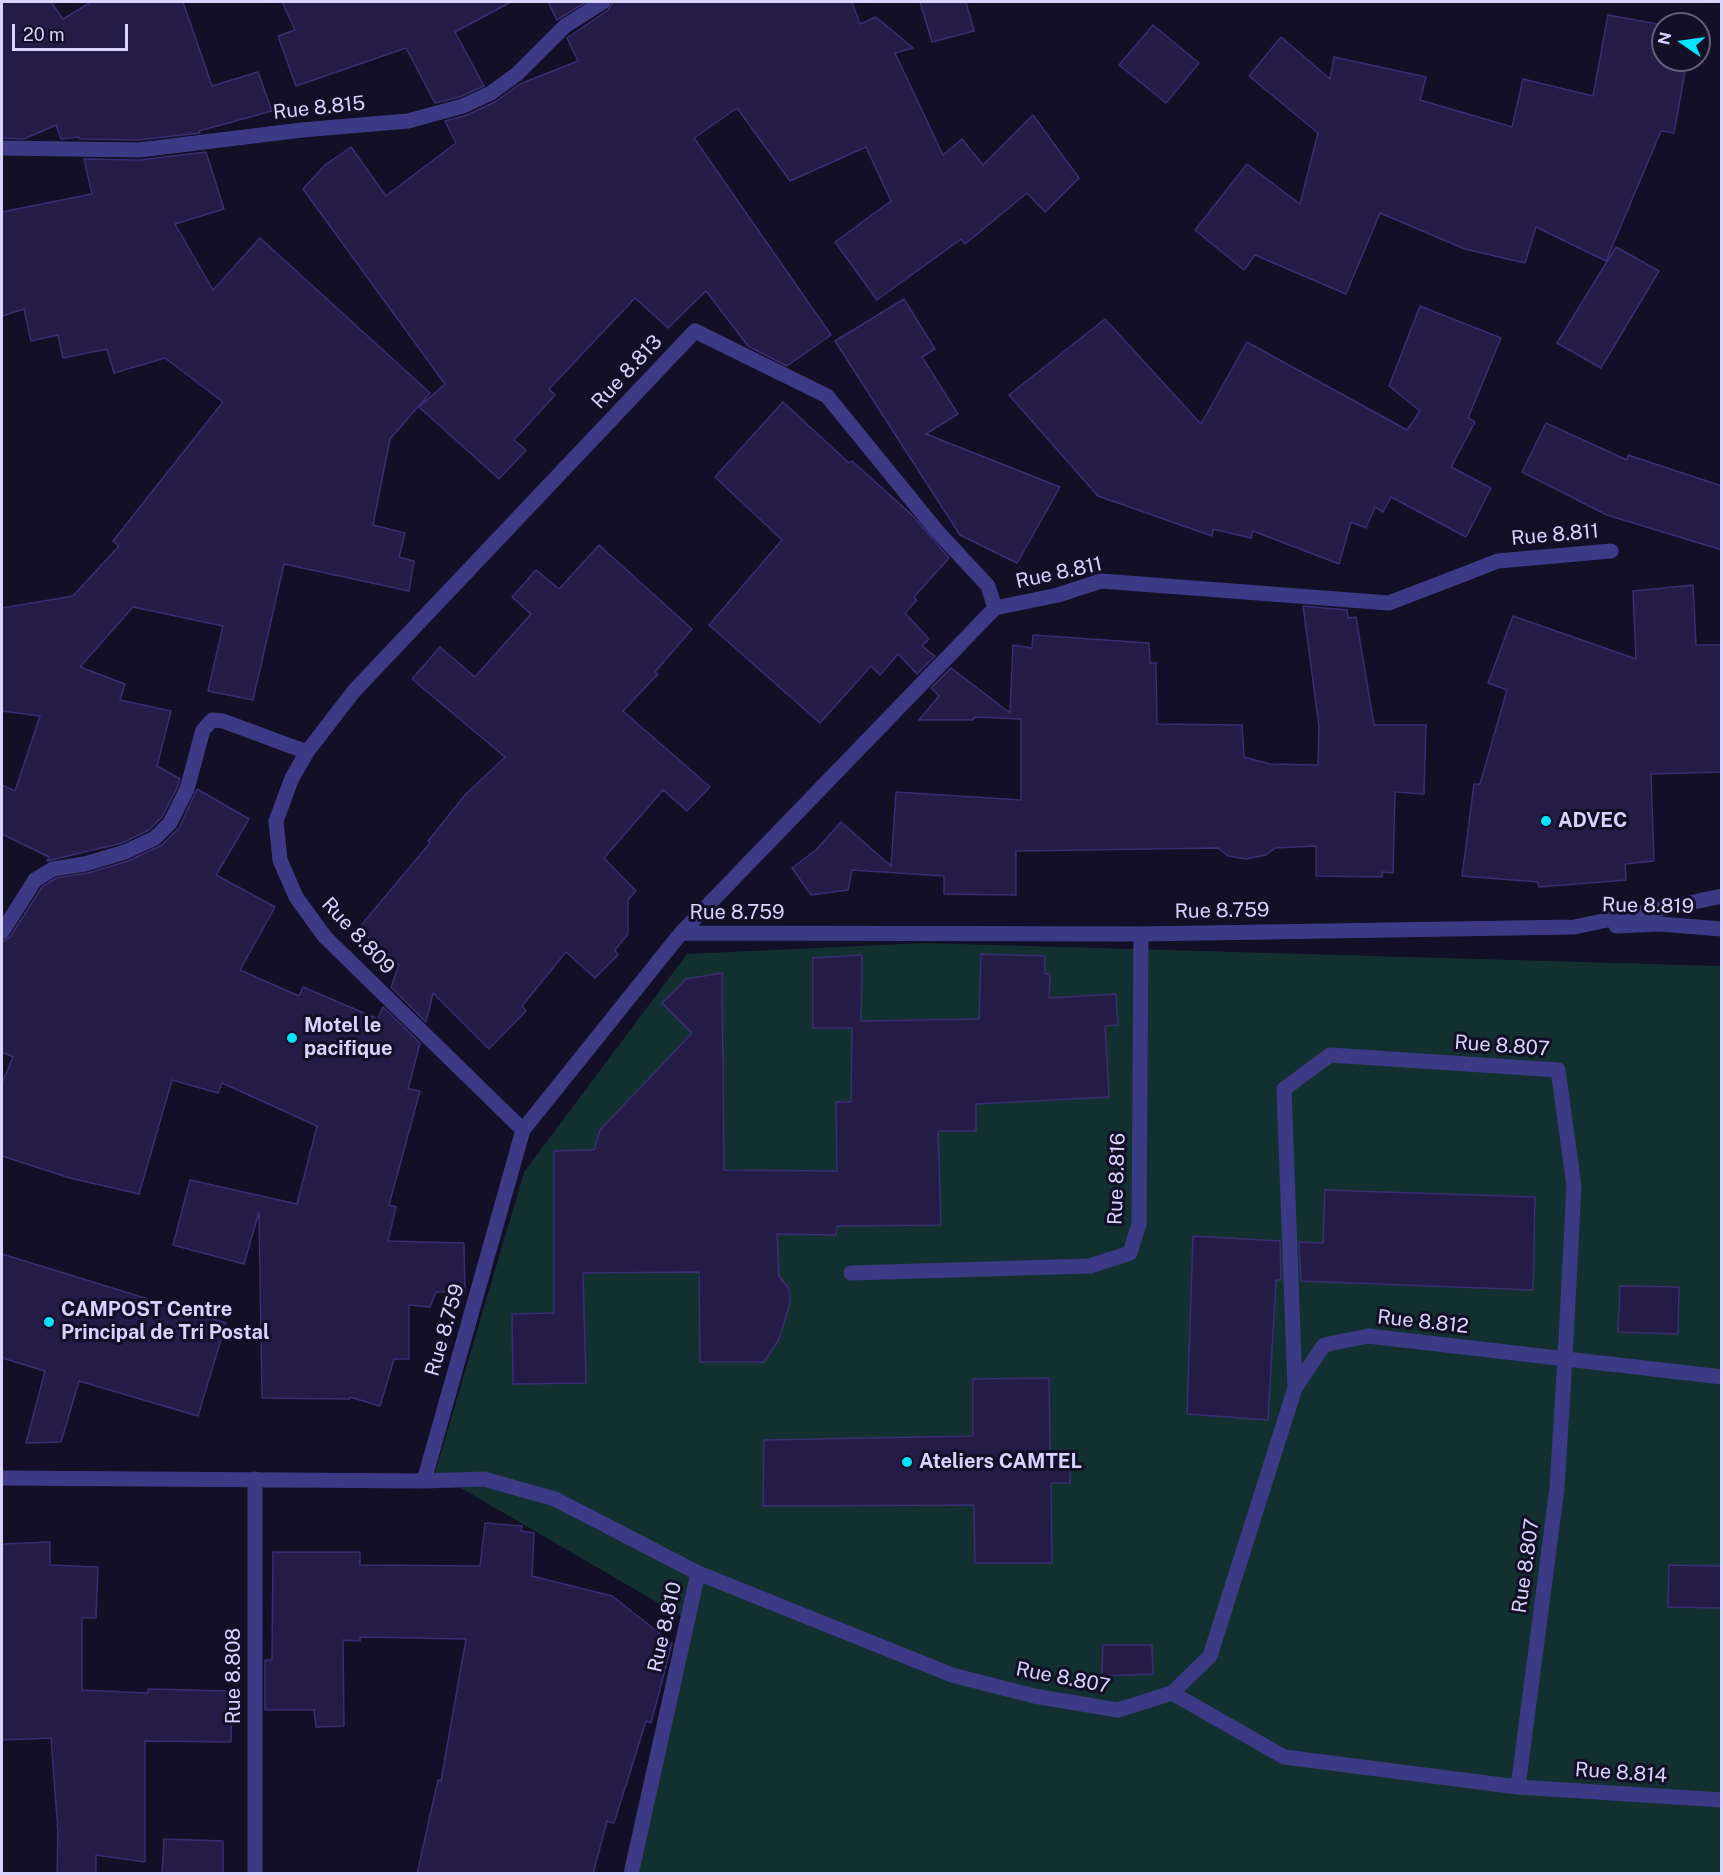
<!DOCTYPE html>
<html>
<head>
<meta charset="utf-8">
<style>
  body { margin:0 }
  #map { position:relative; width:1723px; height:1875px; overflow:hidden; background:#130f26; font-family:"Public Sans",sans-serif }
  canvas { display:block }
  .frame { position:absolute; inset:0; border:3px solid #d9d4ff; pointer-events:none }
  .north { position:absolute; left:1651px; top:12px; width:60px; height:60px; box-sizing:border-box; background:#130f26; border:2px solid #625e7d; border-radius:50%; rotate:283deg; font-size:16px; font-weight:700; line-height:24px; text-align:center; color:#d9d4ff }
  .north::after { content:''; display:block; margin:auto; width:21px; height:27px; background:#00e5ff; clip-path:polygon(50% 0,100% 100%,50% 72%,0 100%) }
  .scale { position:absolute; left:12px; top:24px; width:116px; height:27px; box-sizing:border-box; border:3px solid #d9d4ff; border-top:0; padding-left:8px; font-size:18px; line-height:21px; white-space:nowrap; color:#d9d4ff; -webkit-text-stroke:4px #130f26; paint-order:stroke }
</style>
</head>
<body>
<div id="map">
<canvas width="1723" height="1875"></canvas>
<div class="frame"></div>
<div class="north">N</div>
<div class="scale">20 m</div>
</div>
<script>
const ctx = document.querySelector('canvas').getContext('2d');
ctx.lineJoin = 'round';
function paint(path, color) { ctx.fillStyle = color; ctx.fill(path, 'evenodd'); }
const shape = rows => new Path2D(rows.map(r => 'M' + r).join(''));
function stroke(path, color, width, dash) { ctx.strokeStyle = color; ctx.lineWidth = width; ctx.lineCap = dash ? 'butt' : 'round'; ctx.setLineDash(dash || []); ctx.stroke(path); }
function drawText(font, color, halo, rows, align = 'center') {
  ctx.font = font + ' "Public Sans",sans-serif'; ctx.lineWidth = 6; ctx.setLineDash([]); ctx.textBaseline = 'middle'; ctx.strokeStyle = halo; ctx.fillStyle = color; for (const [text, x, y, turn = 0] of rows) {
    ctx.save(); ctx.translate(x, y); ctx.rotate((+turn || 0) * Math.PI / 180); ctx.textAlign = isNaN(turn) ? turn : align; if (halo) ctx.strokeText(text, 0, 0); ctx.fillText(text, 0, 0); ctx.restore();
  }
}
paint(shape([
  [924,943,1721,966,1721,1873,624,1873,691,1622,435,1473,524,1172,687,954]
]), '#12302f');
const building = shape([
  [2,2,51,2,63,19,91,2,183,2,212,86,258,72,272,111,199,131,200,133,138,140,80,139,79,137,61,139,56,125,24,139,2,138,2,2],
  [282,2,511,2,455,32,484,86,460,97,435,103,406,48,296,86,278,36,295,30,282,2],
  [548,2,586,2,557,20,548,2],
  [613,2,852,2,860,24,876,17,913,48,895,53,943,155,962,139,983,165,1033,115,1079,178,1045,212,1027,193,965,244,961,239,877,300,835,242,891,201,866,147,790,181,737,108,694,138,831,335,787,366,748,346,706,291,668,328,635,298,549,389,555,395,514,440,526,450,499,479,419,407,445,384,303,189,325,165,351,147,386,196,456,143,445,121,467,115,495,102,520,84,578,61,567,38,608,10,613,2],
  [920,2,966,2,974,31,932,42,920,2],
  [1608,15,1663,25,1663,60,1687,60,1674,133,1661,131,1606,261,1536,227,1525,263,1465,249,1380,213,1346,294,1255,255,1244,270,1195,230,1247,164,1300,204,1318,133,1249,76,1281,37,1330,79,1334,57,1426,77,1420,100,1512,127,1523,79,1593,96,1608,15],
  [1153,25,1199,63,1166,103,1119,65,1153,25],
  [206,152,224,209,175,224,213,290,260,238,430,393,390,439,373,525,405,533,399,557,414,561,409,591,284,564,253,700,208,691,223,626,133,607,80,667,125,684,120,700,171,711,157,766,180,779,178,786,162,817,149,830,122,843,47,861,49,857,2,834,2,785,15,791,40,716,2,711,2,608,73,596,119,546,113,541,223,402,165,358,114,373,107,349,63,358,58,335,31,341,24,309,2,316,2,212,92,194,84,159,140,160,206,152],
  [1616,247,1659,271,1601,368,1557,343,1616,247],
  [904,299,935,349,922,357,958,414,926,434,1060,487,1017,563,960,535,835,341,904,299],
  [1420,306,1501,338,1468,418,1475,422,1451,467,1491,488,1466,537,1391,497,1383,512,1375,507,1366,528,1351,522,1339,564,1253,531,1251,538,1213,529,1212,536,1098,496,1009,395,1105,319,1201,424,1247,342,1407,430,1420,411,1389,386,1420,306],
  [783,402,849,463,852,461,912,515,949,558,914,597,917,600,905,613,929,639,922,646,935,656,917,674,898,654,880,675,871,666,820,723,709,625,782,540,715,477,783,402],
  [1546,423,1627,460,1628,455,1722,486,1722,550,1607,515,1522,472,1546,423],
  [599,545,692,629,655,672,658,674,623,711,710,787,687,811,663,790,604,858,636,891,628,900,628,934,615,950,618,955,595,978,566,952,522,1006,526,1011,489,1049,433,993,426,1022,391,987,399,965,358,929,430,843,428,841,466,794,505,757,412,679,440,647,475,677,531,614,512,597,536,570,559,589,599,545],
  [1693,585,1696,645,1722,645,1722,772,1651,774,1654,861,1625,864,1626,880,1539,887,1538,882,1462,876,1474,784,1480,784,1507,690,1488,683,1513,616,1636,659,1633,591,1693,585],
  [1303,606,1347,610,1348,618,1356,617,1374,725,1426,725,1424,794,1395,792,1393,873,1382,872,1382,877,1316,876,1316,846,1275,848,1266,855,1246,859,1228,856,1218,848,1016,851,1016,895,944,894,944,876,852,870,848,890,811,895,792,868,816,850,841,822,891,866,896,792,1021,800,1021,719,975,717,973,720,919,720,939,696,931,688,951,668,1010,713,1013,645,1032,648,1033,635,1149,643,1150,663,1156,663,1157,724,1242,725,1244,757,1270,764,1318,765,1319,726,1303,606],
  [197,789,249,819,216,875,275,907,240,970,299,996,303,987,378,1019,383,1007,420,1043,408,1089,420,1091,389,1205,396,1207,388,1241,464,1243,465,1292,436,1292,430,1307,409,1305,409,1359,394,1359,380,1406,350,1397,350,1399,262,1398,259,1212,244,1264,173,1245,190,1180,297,1204,317,1126,222,1083,218,1093,172,1080,139,1194,70,1178,2,1156,2,1083,13,1057,2,1052,2,942,10,937,42,887,56,878,88,873,128,861,162,845,179,828,197,789],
  [981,954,1045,956,1045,974,1050,974,1049,998,1116,994,1118,1025,1105,1026,1109,1097,976,1104,976,1131,938,1131,941,1225,837,1226,836,1235,777,1234,779,1276,789,1289,790,1303,779,1339,764,1362,700,1362,699,1272,583,1273,586,1383,513,1384,512,1314,554,1313,554,1151,594,1150,600,1130,692,1033,662,1003,686,979,722,973,724,1170,837,1171,836,1102,851,1102,852,1028,813,1028,813,958,862,955,861,1021,979,1019,981,954],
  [1325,1190,1535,1197,1533,1290,1301,1281,1299,1242,1323,1243,1325,1190],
  [1193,1236,1280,1241,1281,1280,1276,1280,1268,1420,1187,1414,1193,1236],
  [2,1254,226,1323,198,1416,79,1381,61,1442,26,1443,45,1371,2,1358,2,1254],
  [1620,1286,1679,1287,1678,1334,1618,1332,1620,1286],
  [1049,1378,1050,1454,1070,1454,1070,1483,1051,1483,1052,1563,975,1563,974,1505,763,1506,764,1440,973,1436,973,1379,1049,1378],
  [485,1523,522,1526,521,1531,534,1533,532,1576,612,1596,672,1643,651,1723,646,1721,614,1823,607,1821,593,1874,417,1874,438,1780,441,1781,466,1639,360,1637,360,1641,343,1640,344,1726,316,1727,314,1710,265,1710,265,1660,272,1660,273,1552,360,1552,360,1565,480,1566,485,1523],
  [50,1542,50,1565,98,1567,96,1618,82,1618,82,1690,148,1693,148,1689,232,1691,231,1742,145,1741,145,1862,96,1855,96,1874,57,1874,58,1832,51,1738,2,1740,2,1544,50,1542],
  [1669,1565,1722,1566,1722,1608,1668,1607,1669,1565],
  [1103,1645,1152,1645,1153,1674,1102,1676,1103,1645],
  [164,1839,223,1841,223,1874,162,1874,164,1839]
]);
paint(building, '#241b47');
stroke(building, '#3b2d73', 1.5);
stroke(shape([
  [2,148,139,150,302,130,408,121,463,106,491,93,517,74,565,26,603,2],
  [307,752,354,691,695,331,827,396,937,531,988,586,995,608],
  [1616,926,1660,924,1722,929],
  [2,932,35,880,53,869,85,864,125,852,155,838,170,823,187,789,203,730,212,720,223,721,307,752,292,778,276,821,280,860,296,897,325,937,523,1130],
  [681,933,995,608,1058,595,1101,581,1389,603,1498,561,1611,551],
  [851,1273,1090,1266,1130,1253,1139,1224,1141,934],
  [2,1478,424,1481,523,1130,681,933,1141,934,1574,927,1722,896],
  [424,1481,484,1479,555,1499,698,1573,631,1874],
  [698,1573,952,1675,1034,1696,1118,1710,1172,1693,1284,1757,1518,1787,1557,1488,1565,1358,1574,1186,1558,1070,1330,1055,1284,1089,1295,1388],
  [1172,1693,1210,1656,1295,1388,1324,1345,1368,1336,1722,1377],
  [1518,1787,1722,1800],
  [255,1874,255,1479]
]), '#3d3a85', 15);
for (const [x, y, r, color] of [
  [1546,821,6,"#00e5ff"],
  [292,1038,6,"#00e5ff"],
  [49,1322,6,"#00e5ff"],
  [907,1462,6,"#00e5ff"]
]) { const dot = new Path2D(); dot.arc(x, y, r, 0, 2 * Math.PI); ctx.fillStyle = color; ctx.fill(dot); stroke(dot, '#130f26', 2); }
drawText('20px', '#d9d4ff', '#130f26', [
  ["Rue 8.815",319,108,-6],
  ["Rue 8.813",627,372,-47],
  ["Rue 8.811",1555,535,-5],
  ["Rue 8.811",1059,573,-12],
  ["Rue 8.819",1648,906,1],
  ["Rue 8.759",1222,911,-1],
  ["Rue 8.759",737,913],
  ["Rue 8.809",358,936,47],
  ["Rue 8.807",1502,1046,4],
  ["Rue 8.816",1117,1179,-88],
  ["Rue 8.812",1423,1322,6],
  ["Rue 8.759",445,1330,-74],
  ["Rue 8.807",1526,1566,-82],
  ["Rue 8.810",665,1627,-77],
  ["Rue 8.808",234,1676,-90],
  ["Rue 8.807",1063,1678,11],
  ["Rue 8.814",1621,1773,4]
]);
drawText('bold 20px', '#d9d4ff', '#130f26', [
  ["ADVEC",1558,821],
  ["Motel le",304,1026],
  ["pacifique",304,1049],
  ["CAMPOST Centre",61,1310],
  ["Principal de Tri Postal",61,1333],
  ["Ateliers CAMTEL",919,1462]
], 'left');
</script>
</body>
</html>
